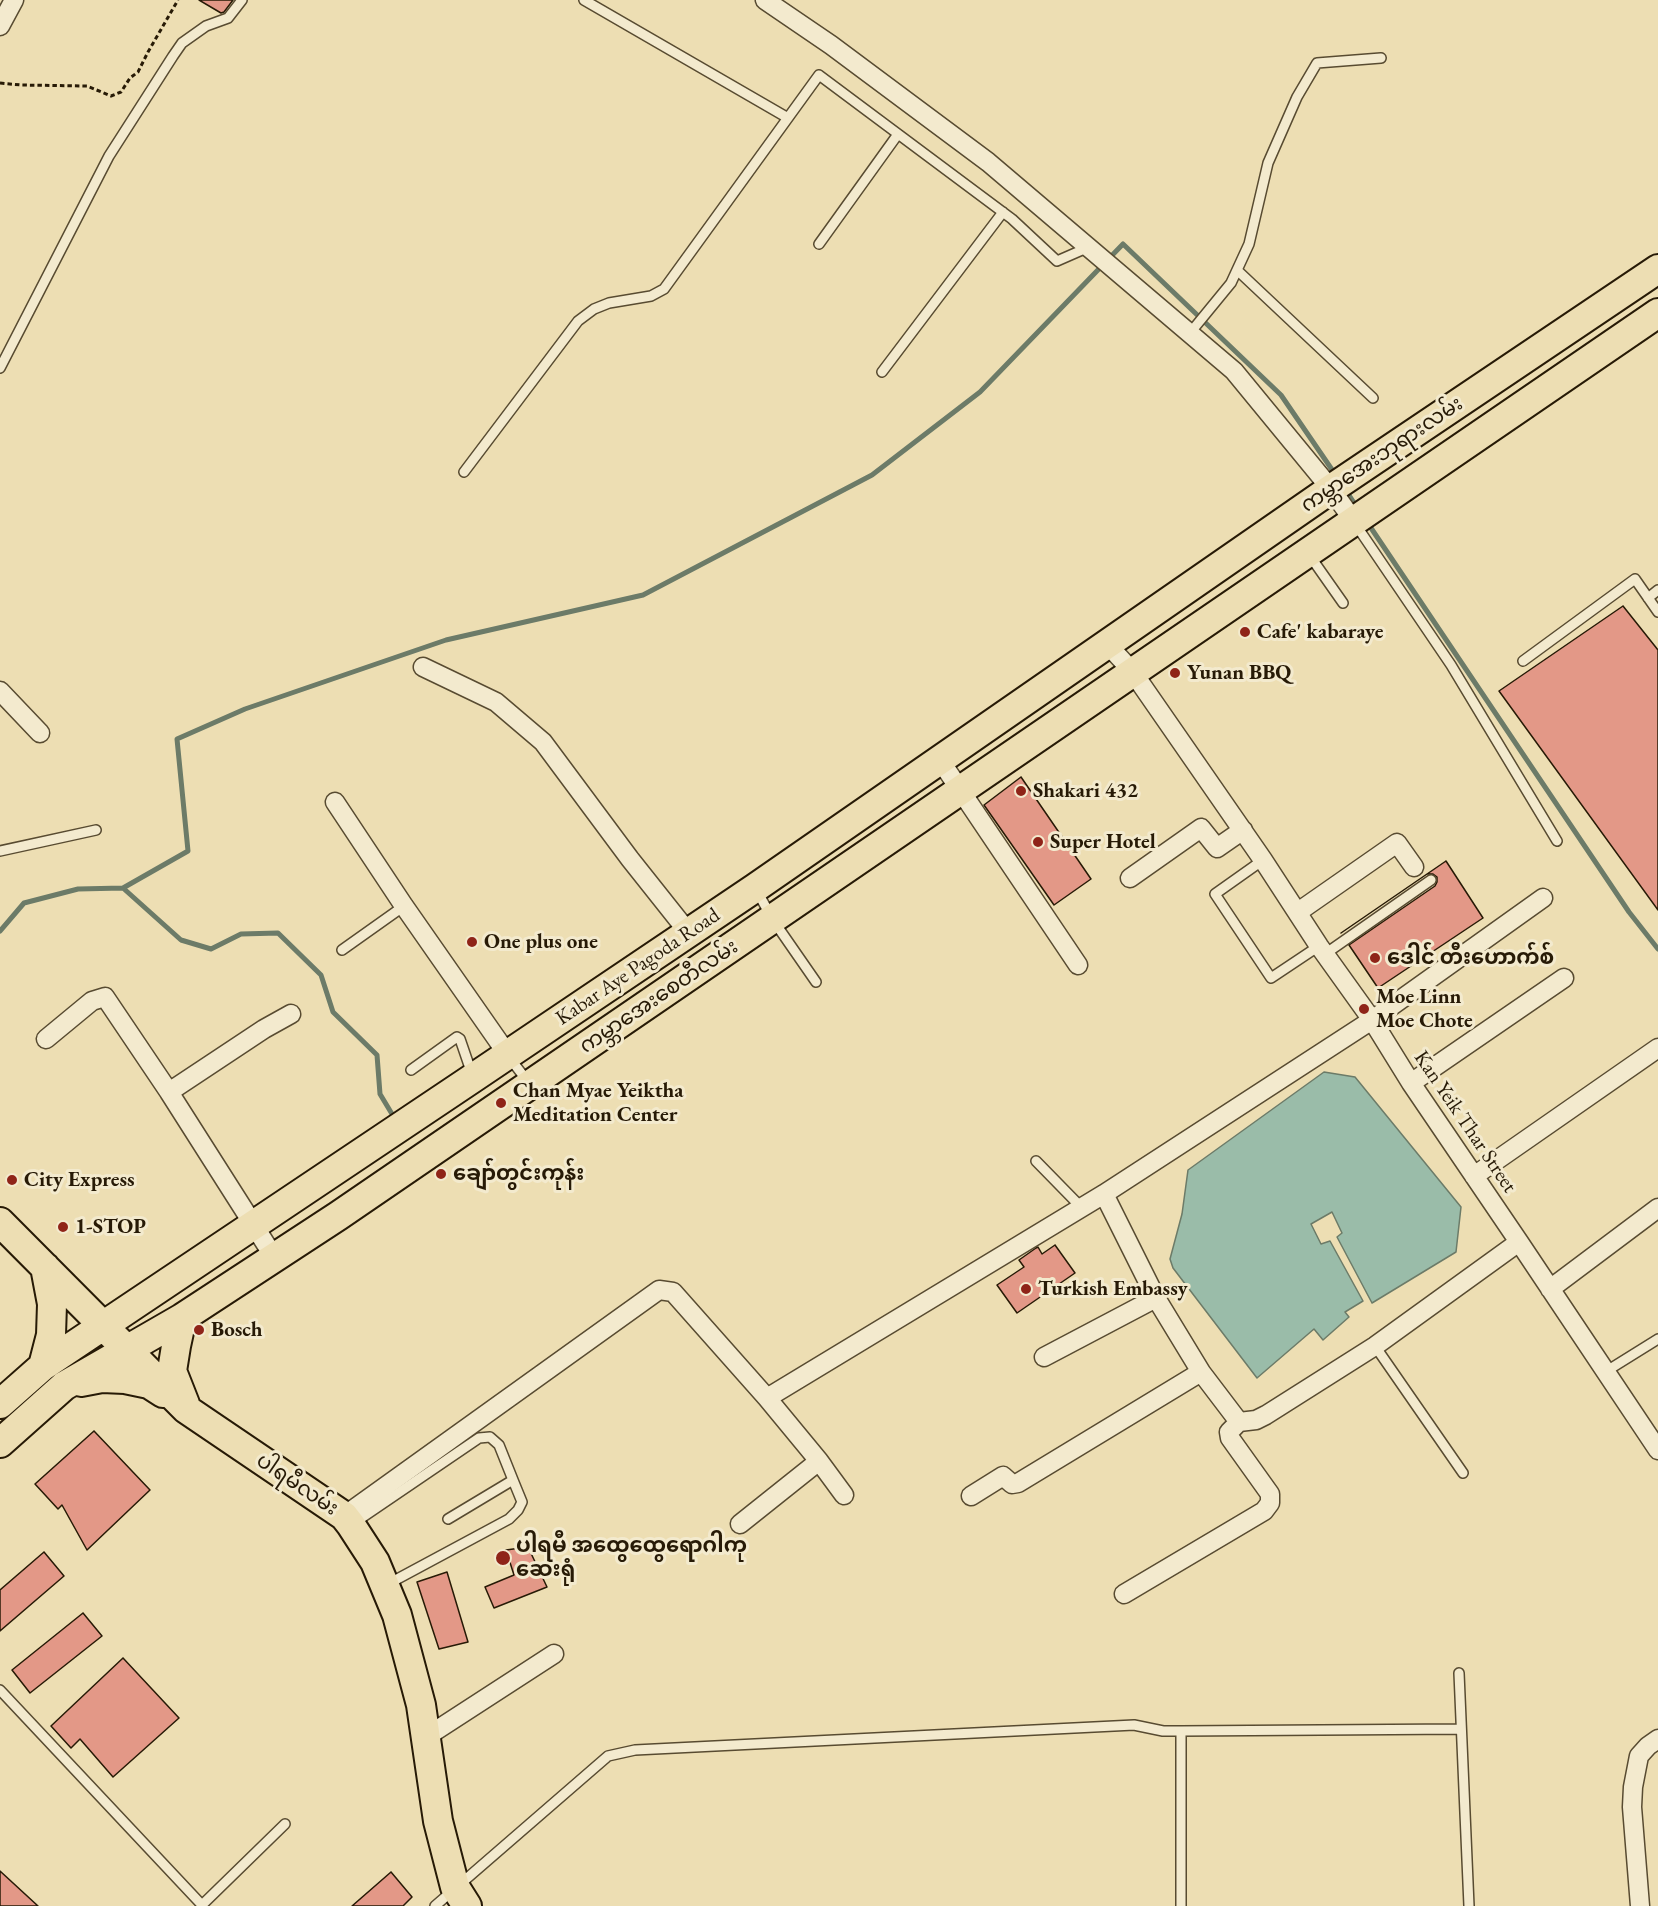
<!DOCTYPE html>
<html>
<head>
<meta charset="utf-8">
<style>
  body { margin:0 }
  canvas { display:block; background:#eddeb3 }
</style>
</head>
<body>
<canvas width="1658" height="1906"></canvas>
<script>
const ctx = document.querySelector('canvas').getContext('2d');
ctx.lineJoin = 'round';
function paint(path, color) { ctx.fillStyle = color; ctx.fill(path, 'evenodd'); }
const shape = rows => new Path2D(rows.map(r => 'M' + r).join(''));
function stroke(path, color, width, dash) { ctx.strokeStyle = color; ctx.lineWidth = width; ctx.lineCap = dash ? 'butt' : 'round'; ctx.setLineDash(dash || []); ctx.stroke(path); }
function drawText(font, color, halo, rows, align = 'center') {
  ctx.font = font + ' "EB Garamond","Noto Sans Myanmar",serif'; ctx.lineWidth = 6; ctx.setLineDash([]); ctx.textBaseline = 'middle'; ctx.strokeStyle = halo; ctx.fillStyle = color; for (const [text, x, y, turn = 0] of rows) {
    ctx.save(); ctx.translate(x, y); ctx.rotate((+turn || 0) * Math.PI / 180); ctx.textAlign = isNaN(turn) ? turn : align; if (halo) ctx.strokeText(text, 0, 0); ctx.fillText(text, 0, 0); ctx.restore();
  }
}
const water = shape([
  [1324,1072,1355,1077,1461,1207,1456,1252,1372,1303,1337,1237,1342,1233,1332,1212,1311,1224,1321,1244,1330,1241,1363,1301,1345,1312,1349,1317,1323,1340,1314,1329,1257,1378,1173,1268,1170,1259,1182,1214,1188,1170,1324,1072]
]);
paint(water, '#9abca9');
stroke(water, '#6c7b68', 1.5);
stroke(shape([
  [1345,489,1358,509],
  [1367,522,1629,912,1658,949],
  [123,888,188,851,177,739,245,709,446,640,643,595,872,475,980,392,1123,244,1281,395,1337,477],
  [0,931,24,903,78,889,123,888,181,940,211,949,241,934,278,933,321,975,333,1012,377,1055,380,1094,395,1119]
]), '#6c7b68', 5);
const building = shape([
  [199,0,233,0,224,12,221,13,199,0],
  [1623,606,1658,650,1658,910,1499,691,1623,606],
  [1021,777,1091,879,1054,905,984,805,1021,777],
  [1446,861,1483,918,1378,988,1349,945,1435,886,1437,882,1437,877,1433,874,1427,874,1341,933,1446,861],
  [1055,1245,1075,1273,1017,1313,997,1285,1024,1267,1019,1260,1036,1248,1038,1247,1042,1254,1055,1245],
  [94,1431,150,1490,87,1550,62,1505,58,1509,35,1484,94,1431],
  [528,1547,547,1587,494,1608,485,1587,514,1575,506,1550,528,1547],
  [44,1552,64,1576,0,1631,0,1590,44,1552],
  [447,1572,468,1642,439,1649,417,1582,447,1572],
  [83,1613,102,1636,30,1693,12,1670,83,1613],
  [123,1658,179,1718,113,1777,80,1739,71,1748,51,1726,123,1658],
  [0,1871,38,1906,0,1906,0,1871],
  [391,1872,412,1897,403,1906,352,1906,391,1872]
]);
paint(building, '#e39887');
stroke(building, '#271a06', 1.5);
const lane = shape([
  [584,0,788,118],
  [819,244,898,134],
  [1237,270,1373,398],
  [1190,333,1231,283,1249,244,1268,163,1297,97,1317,63,1381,58],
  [0,368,109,156,173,56,182,43,206,26,228,18,242,0],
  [882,372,1003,212],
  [464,472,578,321,594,309,609,303,651,296,664,289,819,75,1012,219,1057,261,1089,247],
  [1356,525,1451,665,1557,841],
  [1310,556,1343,603],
  [1648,598,1658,590],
  [1523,661,1635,579,1658,612],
  [0,851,96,830],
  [1263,860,1215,894,1271,978,1319,946],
  [757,891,773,920,816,982],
  [342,950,404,906],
  [1325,954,1431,880],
  [509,1057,528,1082],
  [411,1070,457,1037,460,1039,472,1074],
  [1036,1161,1082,1208],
  [1375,1346,1463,1473],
  [1605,1372,1658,1339],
  [354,1523,479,1438,490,1437,499,1445,513,1480,448,1519],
  [388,1584,509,1519,518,1510,522,1502,513,1480],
  [1459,1673,1469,1906],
  [0,1690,202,1905,201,1906],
  [1181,1731,1461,1729],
  [202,1905,285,1824],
  [435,1906,608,1756,635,1750,1134,1725,1163,1731,1181,1731,1181,1906]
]);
const street = shape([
  [765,0,831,45,988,162,1234,371,1331,489,1353,520],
  [0,26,14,0],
  [1108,645,1132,671,1263,860,1319,946,1372,1020,1411,1083,1519,1242,1658,1450],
  [423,667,496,702,543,742,630,859,688,932],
  [0,691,40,733],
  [940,760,1078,965],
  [335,802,404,906,508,1055],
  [1130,878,1201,828,1217,848,1243,830],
  [1298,912,1397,843,1414,867],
  [46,1039,92,1001,105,997,169,1092,274,1257],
  [1411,1083,1564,978],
  [169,1092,264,1029,291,1014],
  [1474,1176,1658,1048],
  [1104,1194,1156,1298,1201,1372,1239,1422],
  [1550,1289,1658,1208],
  [1044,1357,1156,1298],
  [767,1398,1104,1194,1372,1020,1543,898],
  [971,1496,1003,1476,1012,1484,1018,1483,1201,1372],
  [344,1516,659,1290,673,1292,767,1398,819,1461,844,1495],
  [740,1524,819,1461],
  [1124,1594,1264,1511,1270,1503,1270,1494,1230,1438,1229,1432,1239,1422,1256,1420,1266,1415,1375,1346,1519,1242],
  [426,1737,554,1654],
  [1640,1906,1632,1807,1633,1787,1639,1756,1648,1746,1658,1739]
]);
const primary = shape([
  [0,1222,186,1409,344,1516,351,1525,375,1562,397,1615,421,1705,438,1821,455,1887,467,1906],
  [182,1318,176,1346,172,1371,185,1404],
  [43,1366,51,1335,52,1304,45,1267],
  [81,1382,102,1378,125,1379,149,1384,163,1393],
  [0,1404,43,1366,473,1078,755,888,1331,489,1658,269],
  [0,1443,64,1386,182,1318,338,1216,1658,313]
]);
stroke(lane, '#584b31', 12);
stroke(street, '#584b31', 21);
stroke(primary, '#271a06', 32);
stroke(shape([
  [0,83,21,85,87,86,111,96,121,92,130,78,138,72,148,52,178,0]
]), '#271a06', 3, [4.5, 3]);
stroke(lane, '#f3eace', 9);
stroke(street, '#f3eace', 18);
stroke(primary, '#eddeb3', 28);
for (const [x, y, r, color] of [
  [1245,632,6,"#8f2418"],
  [1175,673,6,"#8f2418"],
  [1021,791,6,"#8f2418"],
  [1038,842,6,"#8f2418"],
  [472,942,6,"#8f2418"],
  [1375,958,6,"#8f2418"],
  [1364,1009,6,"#8f2418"],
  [501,1103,6,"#8f2418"],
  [441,1174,6,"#8f2418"],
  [12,1180,6,"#8f2418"],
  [63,1227,6,"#8f2418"],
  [1026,1289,6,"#8f2418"],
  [199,1330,6,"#8f2418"],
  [503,1558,8,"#8f2418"]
]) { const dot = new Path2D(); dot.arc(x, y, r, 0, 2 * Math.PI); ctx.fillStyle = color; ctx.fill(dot); stroke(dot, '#f3eace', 2); }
drawText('21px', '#271a06', '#f3eace', [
  ["ကမ္ဘာအေးဘုရားလမ်း",1382,455,-34],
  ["Kabar Aye Pagoda Road",638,967,-34],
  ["ကမ္ဘာအေးစေတီလမ်း",659,997,-34],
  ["Kan Yeik Thar Street",1465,1122,56],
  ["ပါရမီလမ်း",297,1485,34]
]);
drawText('bold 21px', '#271a06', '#f3eace', [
  ["Cafe' kabaraye",1257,632],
  ["Yunan BBQ",1187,673],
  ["Shakari 432",1033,791],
  ["Super Hotel",1050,842],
  ["One plus one",484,942],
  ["ဒေါင် တီးဟောက်စ်",1387,958],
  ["Moe Linn",1376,997],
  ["Moe Chote",1376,1021],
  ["Chan Myae Yeiktha",513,1091],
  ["Meditation Center",513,1115],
  ["ချော်တွင်းကုန်း",453,1174],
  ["City Express",24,1180],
  ["1-STOP",75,1227],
  ["Turkish Embassy",1038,1289],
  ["Bosch",211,1330],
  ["ပါရမီ အထွေထွေရောဂါကု",516,1546],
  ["ဆေးရုံ",516,1570]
], 'left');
</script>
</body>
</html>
